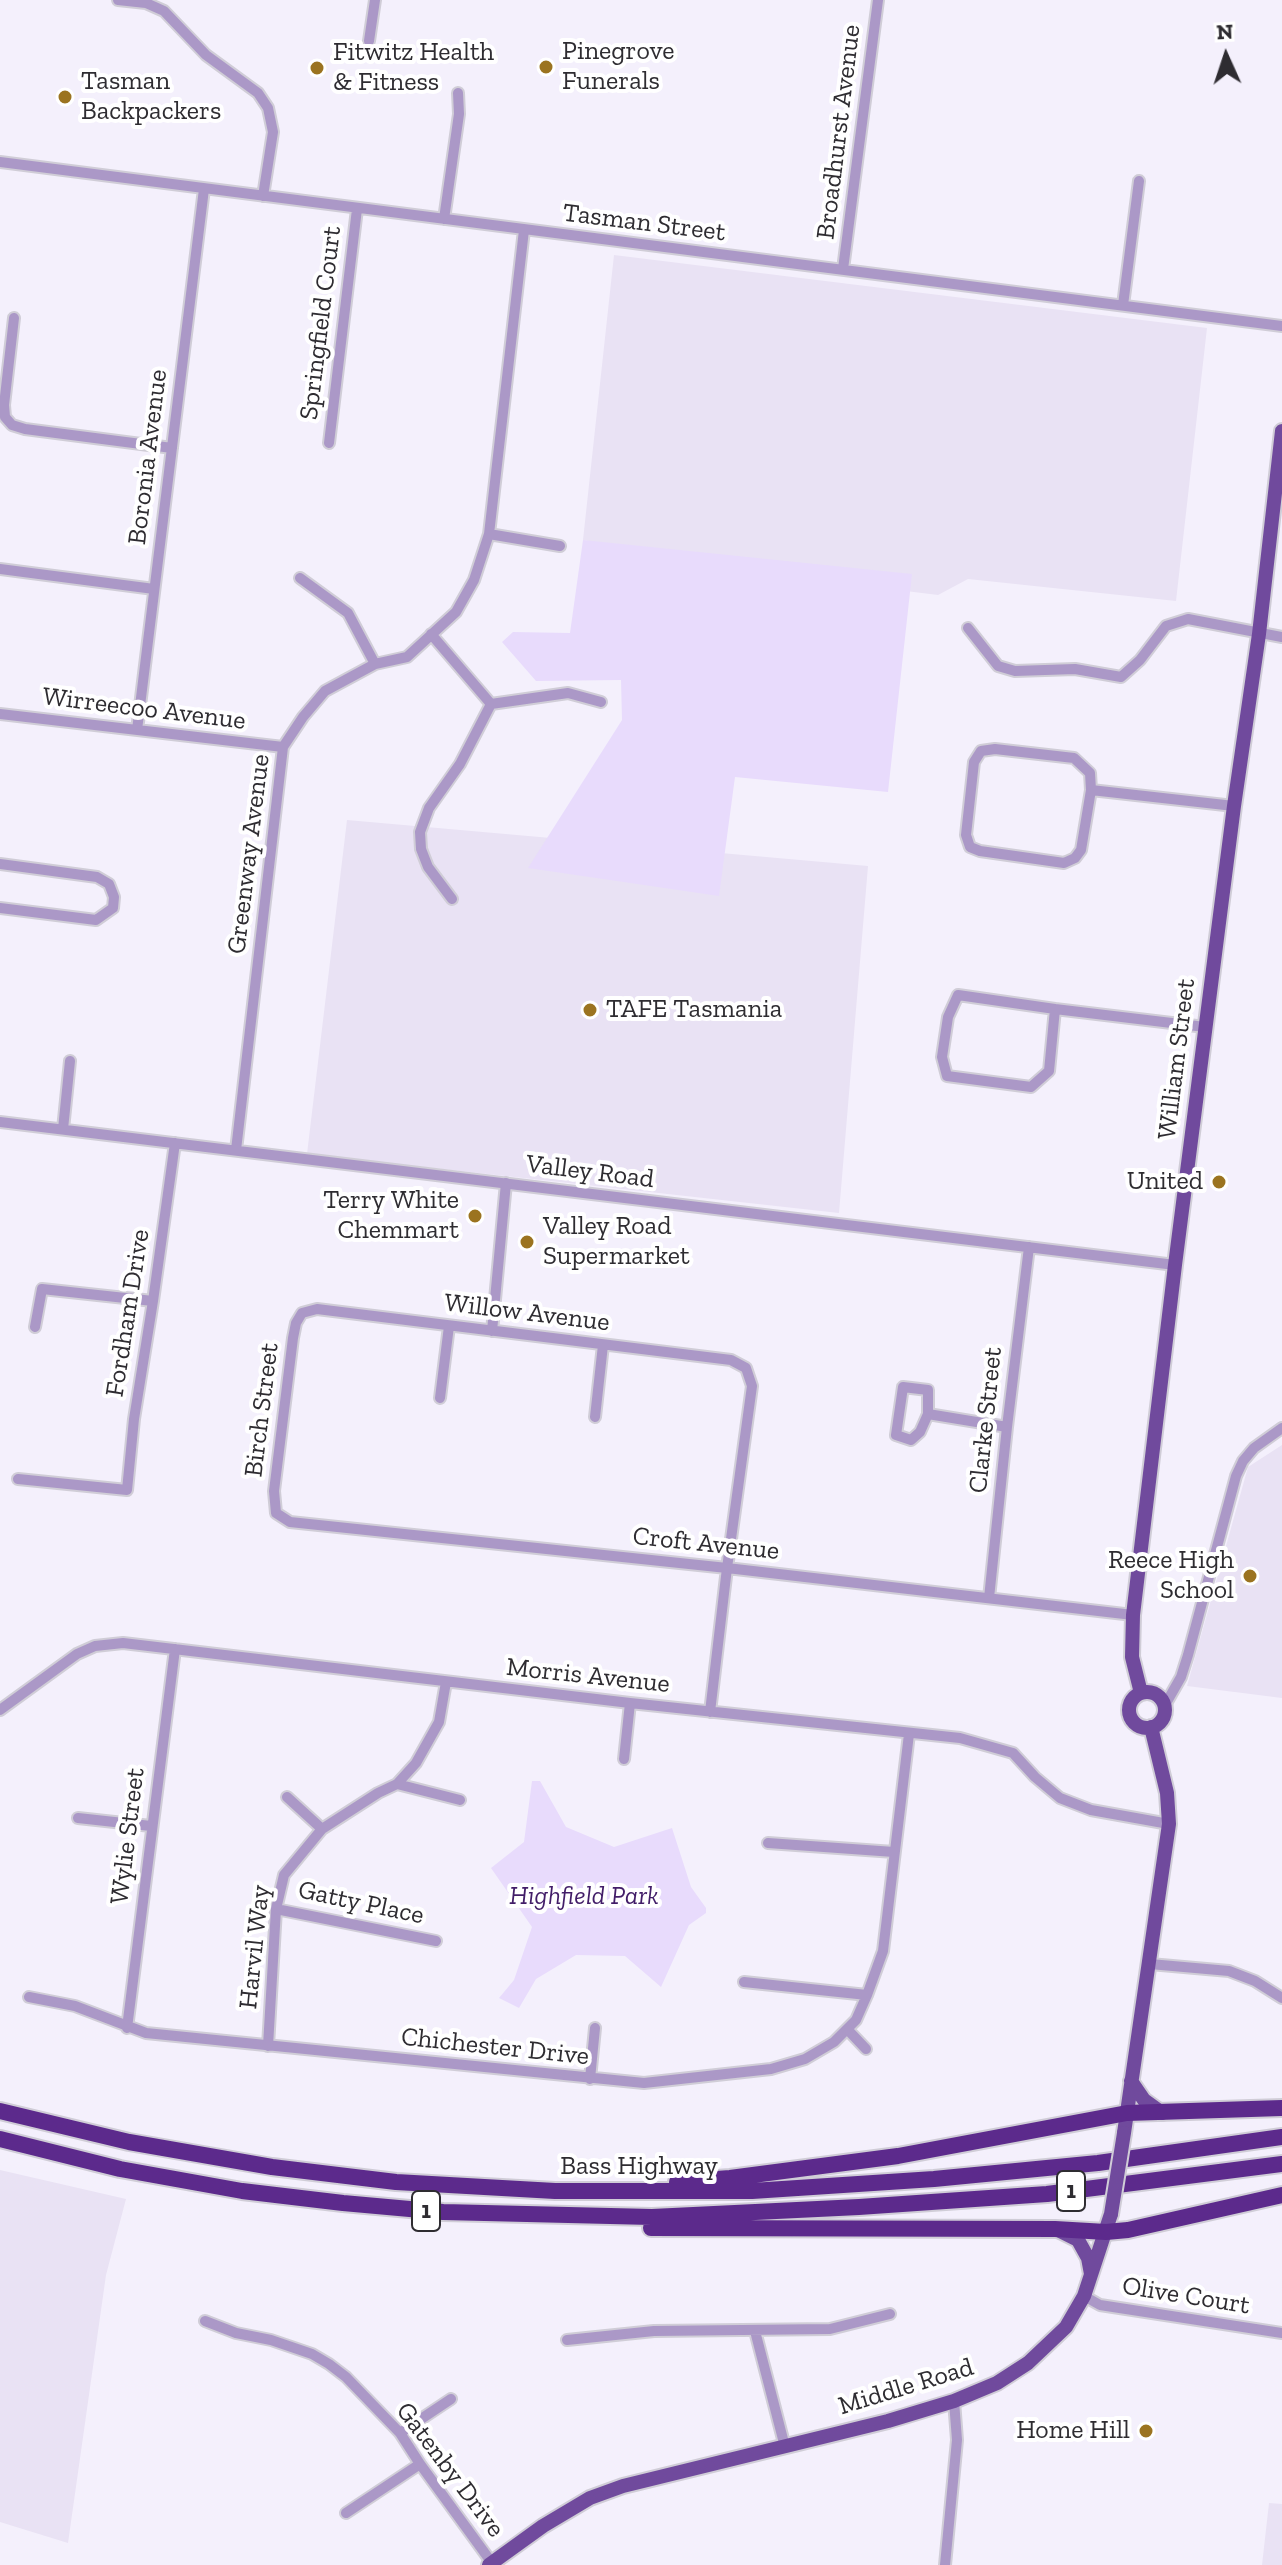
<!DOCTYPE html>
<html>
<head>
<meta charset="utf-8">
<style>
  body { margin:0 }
  #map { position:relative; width:1282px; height:2565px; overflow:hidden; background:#f4f0fc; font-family:"Zilla Slab",serif }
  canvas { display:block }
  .north { position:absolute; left:1186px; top:16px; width:80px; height:80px; -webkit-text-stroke:6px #fff; paint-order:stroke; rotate:357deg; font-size:22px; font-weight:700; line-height:32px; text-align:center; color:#2e2c31 }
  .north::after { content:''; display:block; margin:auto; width:28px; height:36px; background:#2e2c31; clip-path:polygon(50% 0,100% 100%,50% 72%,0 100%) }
</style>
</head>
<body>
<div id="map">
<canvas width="1282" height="2565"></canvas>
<div class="north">N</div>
</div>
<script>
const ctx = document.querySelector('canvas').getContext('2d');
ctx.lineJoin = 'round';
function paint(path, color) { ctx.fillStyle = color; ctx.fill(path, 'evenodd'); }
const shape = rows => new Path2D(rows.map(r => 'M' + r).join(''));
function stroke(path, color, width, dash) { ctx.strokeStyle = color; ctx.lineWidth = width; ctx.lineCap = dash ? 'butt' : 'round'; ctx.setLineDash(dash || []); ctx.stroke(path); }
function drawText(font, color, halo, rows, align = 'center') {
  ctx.font = font + ' "Zilla Slab",serif'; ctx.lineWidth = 8; ctx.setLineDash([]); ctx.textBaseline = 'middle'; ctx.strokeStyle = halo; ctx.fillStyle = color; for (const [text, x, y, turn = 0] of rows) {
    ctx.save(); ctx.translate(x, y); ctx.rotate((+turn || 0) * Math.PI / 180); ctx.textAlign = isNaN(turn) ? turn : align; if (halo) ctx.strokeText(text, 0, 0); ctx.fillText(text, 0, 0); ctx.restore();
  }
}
paint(shape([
  [614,255,1207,328,1176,601,968,579,938,595,760,573,583,540],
  [347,820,868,866,839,1213,307,1154],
  [1282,1445,1282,1698,1187,1686,1248,1467],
  [0,2170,126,2199,106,2275,68,2543,0,2522],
  [1269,2503,1282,2504,1282,2565,1262,2565]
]), '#e9e2f4');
paint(shape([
  [583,540,912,574,888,792,735,777,719,896,528,868,622,720,621,680,536,681,502,642,513,632,570,633],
  [532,1781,540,1781,566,1827,614,1847,672,1828,691,1887,706,1908,706,1913,689,1925,661,1987,625,1956,576,1955,536,1979,519,2008,499,1998,514,1980,532,1927,491,1868,524,1842]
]), '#e8dbfc');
const minor = shape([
  [118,0,146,3,164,11,206,55,258,93,268,108,273,132,263,196],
  [369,41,375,0],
  [0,162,1282,326],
  [444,219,459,114,458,93],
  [843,269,878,0],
  [1123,305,1139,181],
  [14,318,4,405,5,417,12,425,25,429,172,448],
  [329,443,357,209],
  [489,534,560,546],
  [0,569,154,589],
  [300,578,348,613,375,664],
  [968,628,998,666,1015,671,1075,669,1121,677,1140,660,1166,626,1188,619,1282,637],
  [431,634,491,704,460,764,429,808,420,832,421,849,428,867,452,899],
  [491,704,568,693,601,702],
  [0,714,283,747],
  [137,730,204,189],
  [1091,790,1090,773,1074,758,995,749,981,751,974,762,966,835,970,847,980,851,1064,863,1075,858,1081,850,1091,790,1234,806],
  [0,864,97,877,109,884,114,897,113,908,96,920,0,908],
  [958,995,1055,1009,1049,1071,1031,1087,947,1076,942,1057,948,1017,958,995],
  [1055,1009,1205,1027],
  [0,1122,1175,1265],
  [63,1129,70,1061],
  [236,1150,283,747,303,717,325,691,375,664,407,657,456,612,474,580,489,534,524,230],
  [35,1327,42,1289,153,1301],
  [492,1331,506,1183],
  [440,1398,449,1326],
  [928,1414,928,1390,903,1387,896,1435,911,1440,920,1432,928,1414,1007,1427],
  [595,1417,603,1345],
  [18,1479,127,1490,134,1419,153,1301,175,1143],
  [989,1598,1007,1427,1029,1247],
  [1165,1705,1181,1677,1188,1655,1236,1476,1243,1461,1254,1448,1282,1428],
  [0,1710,77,1654,95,1646,123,1643,630,1703,960,1738,1013,1753,1035,1777,1060,1798,1091,1810,1169,1824],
  [710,1712,727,1568,752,1386,746,1368,731,1360,317,1309,302,1313,296,1323,293,1338,274,1491,276,1513,290,1522,727,1568,1133,1615],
  [624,1759,630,1703],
  [397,1784,460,1800],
  [287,1797,322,1829],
  [78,1818,151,1826],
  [768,1843,894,1852],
  [276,1909,436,1941],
  [1150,1964,1229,1971,1255,1981,1282,1998],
  [744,1982,867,1995],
  [29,1997,75,2006,146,2033,644,2083,771,2069,805,2059,834,2042,856,2020,867,1995,883,1951,909,1734],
  [127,2028,175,1649],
  [847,2029,866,2049],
  [268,2046,276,1909,284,1875,322,1829,378,1793,397,1784,416,1763,439,1722,446,1682],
  [590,2079,595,2028],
  [1084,2296,1100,2305,1282,2333],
  [205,2321,236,2333,271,2340,312,2354,329,2364,346,2377,400,2433,420,2464,492,2563],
  [755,2331,785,2447],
  [567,2340,654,2331,830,2329,890,2314],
  [400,2433,451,2399],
  [346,2513,420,2464],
  [945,2565,957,2440,954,2401]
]);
const major = shape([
  '1129 1710a18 18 0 1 1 36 0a18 18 0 1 1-36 0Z',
  [1141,1693,1132,1657,1133,1615,1175,1265,1234,806,1259,634,1282,431],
  [1131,2081,1144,2100,1162,2113],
  [1124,2133,1169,1824,1167,1793,1151,1727],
  [1058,2230,1078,2240,1088,2258,1091,2274],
  [489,2565,543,2526,590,2498,623,2486,888,2421,954,2401,997,2383,1028,2363,1066,2327,1084,2296,1111,2214]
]);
const highway = shape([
  [0,2111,129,2142,272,2167,396,2182,555,2191,752,2191,934,2179,1098,2163,1282,2137],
  [0,2139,120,2169,242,2191,343,2203,443,2212,652,2217,859,2207,1047,2194,1282,2164],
  [677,2182,730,2178,898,2156,1127,2113,1282,2108],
  [651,2228,1055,2229,1106,2232,1128,2230,1282,2195]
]);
stroke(minor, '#d0cdd7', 14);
stroke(major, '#d0cdd7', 18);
stroke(highway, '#d0cdd7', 20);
stroke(minor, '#ab98c7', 10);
stroke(major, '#704a9d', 14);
stroke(highway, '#5c2a8c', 16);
const majorBridge = shape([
  [1111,2214,1124,2133]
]);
stroke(majorBridge, '#d0cdd7', 18, []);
stroke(majorBridge, '#704a9d', 14);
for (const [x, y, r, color] of [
  [546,67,8,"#9b7320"],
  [317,68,8,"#9b7320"],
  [65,97,8,"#9b7320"],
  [590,1010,8,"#9b7320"],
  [1219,1182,8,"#9b7320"],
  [475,1216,8,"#9b7320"],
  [527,1242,8,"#9b7320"],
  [1250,1576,8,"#9b7320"],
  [1146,2431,8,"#9b7320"]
]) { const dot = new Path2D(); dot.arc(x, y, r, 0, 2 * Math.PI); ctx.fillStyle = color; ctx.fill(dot); stroke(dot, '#fff', 3); }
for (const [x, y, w] of [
  [1071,2191,28],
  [426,2211,28]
]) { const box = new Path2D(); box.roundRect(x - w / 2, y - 20, w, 40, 6); ctx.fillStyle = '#fff'; ctx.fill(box); stroke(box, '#2e2c31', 2); }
drawText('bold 24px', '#2e2c31', null, [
  ["1",1071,2191],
  ["1",426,2211]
]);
drawText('26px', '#2e2c31', '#fff', [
  ["Pinegrove",562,52],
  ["Funerals",562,82],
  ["Fitwitz Health",333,53],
  ["& Fitness",333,83],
  ["Tasman",81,82],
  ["Backpackers",81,112],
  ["TAFE Tasmania",606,1010],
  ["United",1203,1182,"right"],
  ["Terry White",459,1201,"right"],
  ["Chemmart",459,1231,"right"],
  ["Valley Road",543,1227],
  ["Supermarket",543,1257],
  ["Reece High",1234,1561,"right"],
  ["School",1234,1591,"right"],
  ["Home Hill",1130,2431,"right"]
], 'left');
drawText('26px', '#2e2c31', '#fff', [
  ["Broadhurst Avenue",839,132,-83],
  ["Tasman Street",644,223,7],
  ["Springfield Court",321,323,-83],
  ["Boronia Avenue",148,457,-83],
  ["Wirreecoo Avenue",144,709,7],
  ["Greenway Avenue",249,854,-83],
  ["William Street",1177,1059,-83],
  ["Valley Road",590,1172,7],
  ["Fordham Drive",128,1313,-81],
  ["Willow Avenue",527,1313,7],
  ["Birch Street",262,1410,-83],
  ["Clarke Street",986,1420,-84],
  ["Croft Avenue",706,1544,6],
  ["Morris Avenue",588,1676,6],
  ["Wylie Street",128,1836,-83],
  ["Gatty Place",361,1903,12],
  ["Harvil Way",255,1947,-84],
  ["Chichester Drive",495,2047,6],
  ["Bass Highway",639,2167],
  ["Olive Court",1186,2296,9],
  ["Middle Road",906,2387,-17],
  ["Gatenby Drive",450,2470,53]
]);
drawText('italic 26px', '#421d68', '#fff', [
  ["Highfield Park",584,1897]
]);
</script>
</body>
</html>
